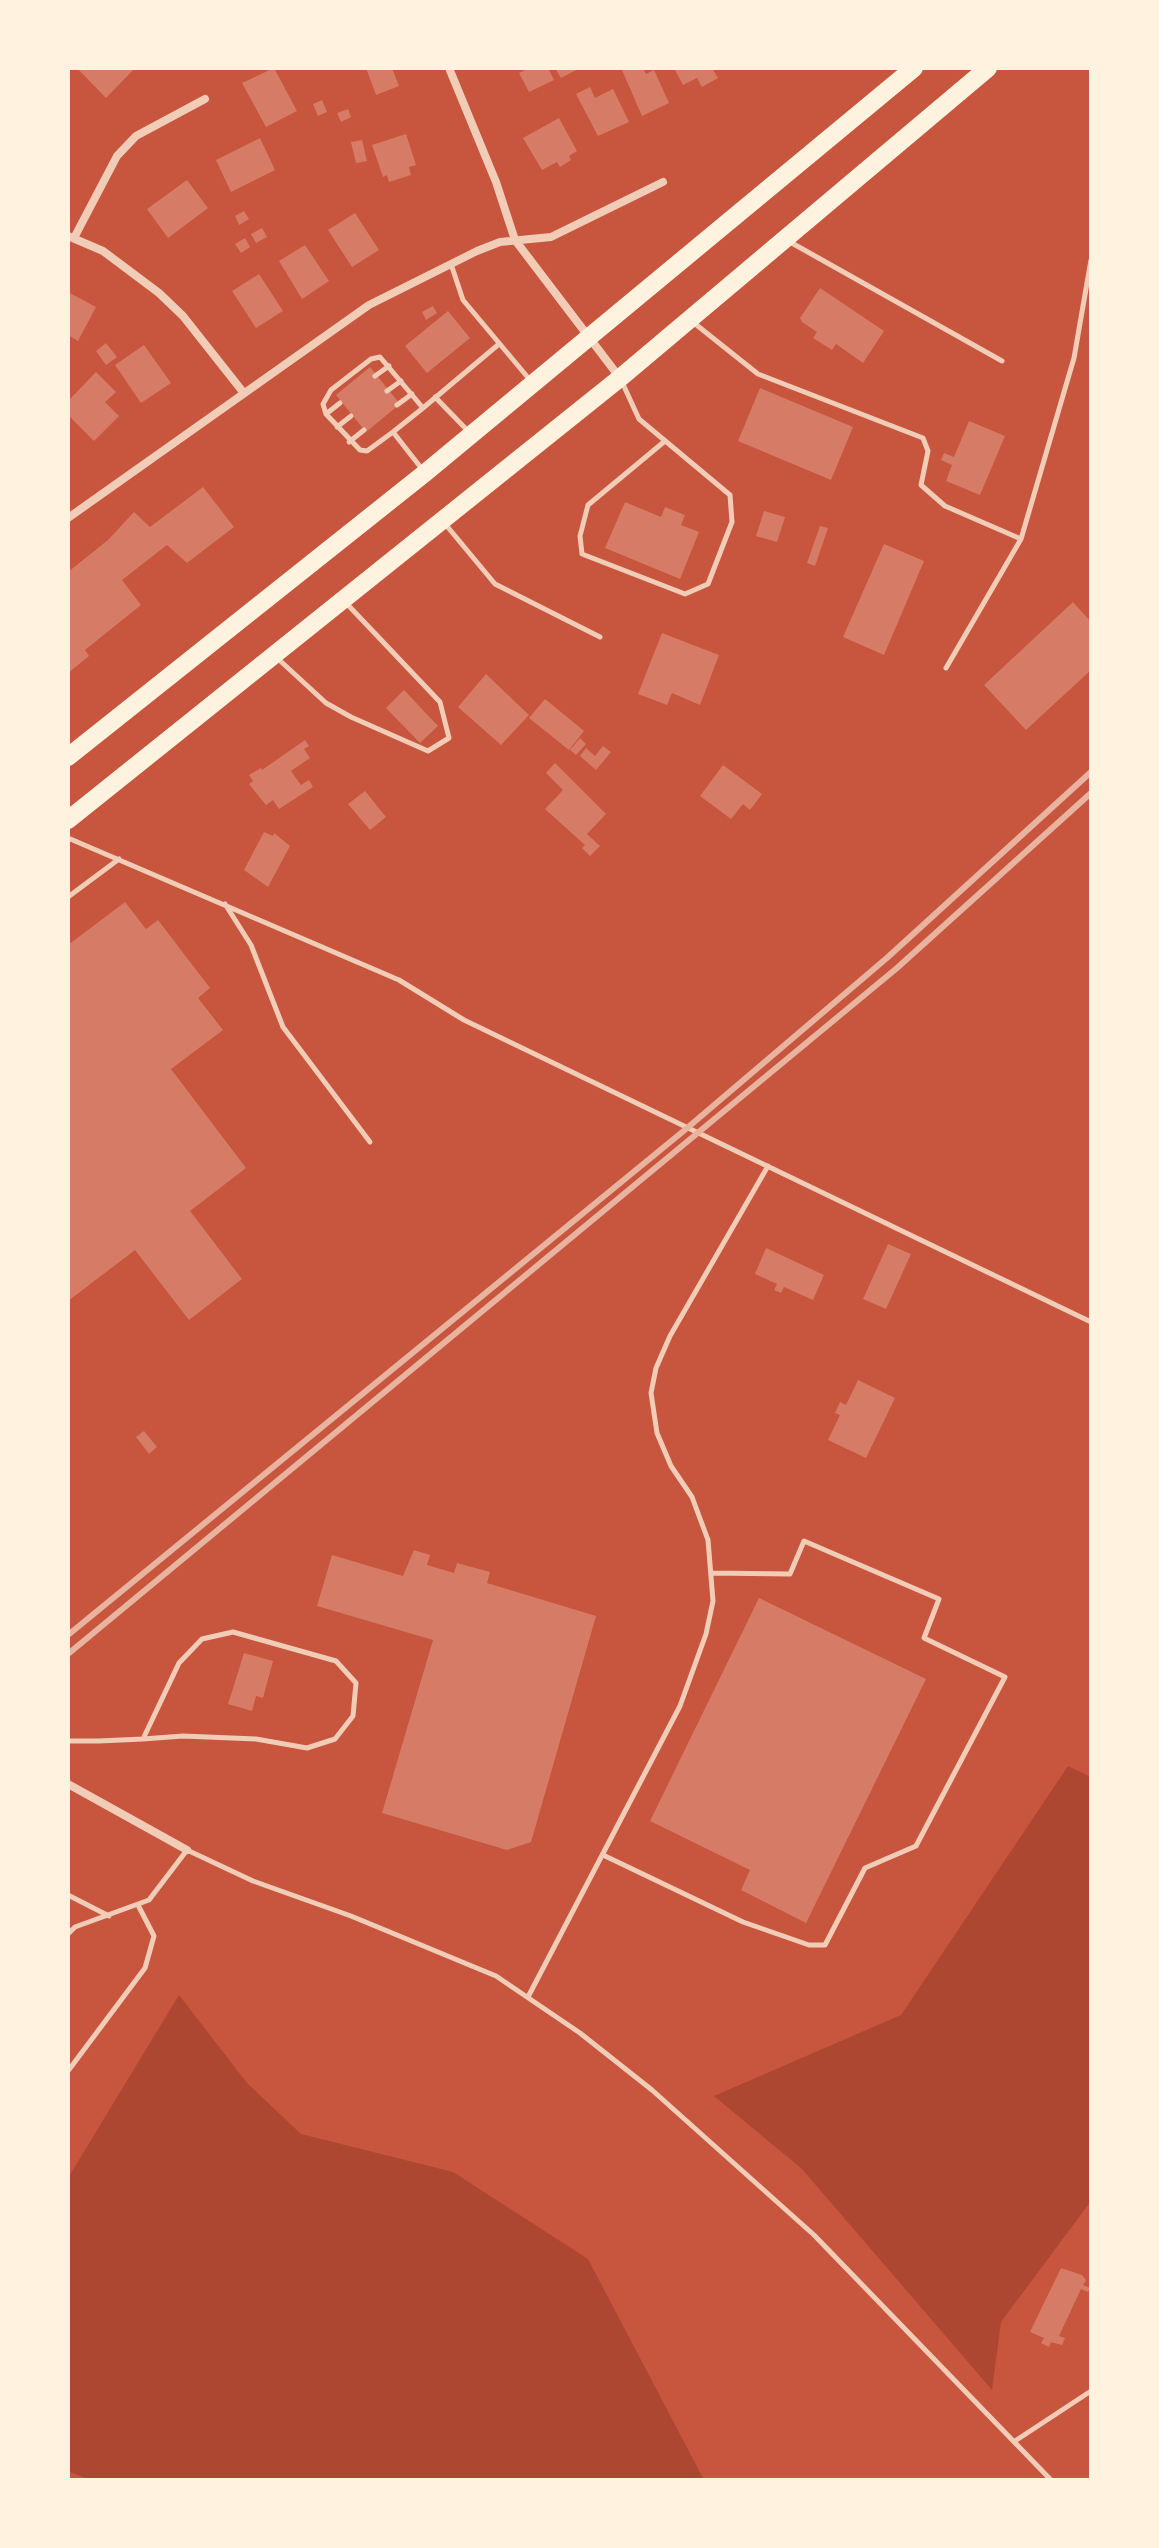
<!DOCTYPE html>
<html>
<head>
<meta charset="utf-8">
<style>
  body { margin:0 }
  #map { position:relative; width:1159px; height:2548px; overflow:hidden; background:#c8553d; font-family:"Source Sans 3",sans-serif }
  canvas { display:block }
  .frame { position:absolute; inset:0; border:70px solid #fff3e0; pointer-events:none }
</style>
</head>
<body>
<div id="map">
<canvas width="1159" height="2548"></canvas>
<div class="frame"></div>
</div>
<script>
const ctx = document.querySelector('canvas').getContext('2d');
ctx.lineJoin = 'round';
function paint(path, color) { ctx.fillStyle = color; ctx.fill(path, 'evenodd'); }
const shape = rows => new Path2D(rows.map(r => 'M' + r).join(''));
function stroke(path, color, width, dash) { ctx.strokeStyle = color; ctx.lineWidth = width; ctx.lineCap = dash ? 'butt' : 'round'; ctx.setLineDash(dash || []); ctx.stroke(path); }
paint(shape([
  [1068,1766,1091,1777,1091,2201,1001,2322,992,2390,802,2169,714,2096,901,2015],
  [179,1995,247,2083,301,2134,453,2172,588,2259,704,2480,90,2480,70,2472,68,2178]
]), '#ae4732');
paint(shape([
  [77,68,135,68,106,98],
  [274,68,297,111,266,127,242,83],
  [366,68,392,68,399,86,376,95],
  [529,68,548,68,554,80,529,92,519,73],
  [555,68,580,68,561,78],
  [627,68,643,68,646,74,654,70,669,103,642,116,622,70],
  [674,68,712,68,718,78,702,87,697,78,683,85],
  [590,87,595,98,613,89,629,122,598,136,576,94],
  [322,100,327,112,318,116,313,104],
  [348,109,351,117,341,122,337,113],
  [559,118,577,151,569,156,571,160,560,167,557,162,542,170,523,138],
  [406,134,416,165,409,167,411,175,389,182,387,175,383,177,372,145],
  [260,138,275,170,231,192,216,160],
  [362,140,367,161,356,163,351,142],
  [187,180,208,208,168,238,147,209],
  [244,211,249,219,239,225,235,216],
  [355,213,379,250,352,267,328,230],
  [262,228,267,237,256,243,251,234],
  [245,238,250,247,241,253,235,244],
  [305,245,329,281,302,299,279,261],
  [259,274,283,311,256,328,232,291],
  [820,288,884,331,863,363,836,344,832,350,813,338,817,332,802,322,800,318],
  [68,292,96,307,78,341,68,335],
  [433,306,437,313,426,320,422,312],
  [448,311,470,338,427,373,405,346],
  [106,343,117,357,106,365,96,351],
  [144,345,171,383,141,403,115,365],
  [370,367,400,404,366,432,336,395],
  [96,372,116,392,105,402,119,416,94,441,68,415,68,401],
  [760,388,853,427,831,480,738,441],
  [969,421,1005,436,980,495,946,481,952,465,941,460,944,453,954,457],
  [203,487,234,527,187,563,167,545,122,580,141,605,85,650,89,656,68,673,68,572,108,540,134,512,150,527],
  [625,502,661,517,665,507,685,515,681,525,699,532,680,579,605,548],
  [764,511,785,517,777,542,756,536],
  [820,526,828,528,815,566,807,563],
  [884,544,924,561,884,655,843,637],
  [1073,602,1091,622,1091,670,1026,730,984,685],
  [662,633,719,655,700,705,672,693,667,705,638,694],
  [486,674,529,715,501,745,458,707],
  [404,690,438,726,420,743,386,708],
  [545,699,584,731,569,750,529,718],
  [580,738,586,744,576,755,570,750],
  [305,740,309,746,304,749,310,758,291,771,301,785,309,780,313,787,279,809,273,800,266,805,249,784,253,781,249,775,261,768,262,770],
  [603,746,611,752,596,770,580,756,586,748,595,756],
  [555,763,606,814,587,834,600,846,590,856,582,848,585,845,545,809,563,790,546,773],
  [723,765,762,794,750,810,743,804,731,819,700,796],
  [365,791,386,817,370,830,348,804],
  [264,832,273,836,274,833,290,846,268,887,244,870],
  [125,902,146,929,158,920,210,988,198,998,223,1030,171,1069,246,1168,190,1211,242,1279,189,1320,135,1250,68,1301,68,945],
  [888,1244,911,1254,886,1309,863,1299],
  [766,1248,824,1275,813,1300,784,1287,781,1293,774,1290,777,1284,755,1274],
  [858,1380,895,1398,866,1458,828,1440,840,1415,835,1413,840,1402,846,1405],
  [144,1431,157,1447,149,1454,136,1437],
  [414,1550,430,1555,427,1565,454,1573,457,1563,490,1572,487,1583,596,1616,531,1842,507,1850,382,1813,433,1640,317,1606,332,1555,403,1576],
  [759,1598,926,1679,806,1923,741,1890,750,1870,650,1821],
  [244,1653,273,1661,263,1698,256,1696,252,1711,228,1704],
  [1061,2268,1082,2275,1086,2280,1083,2285,1090,2288,1088,2292,1081,2289,1059,2336,1065,2338,1062,2345,1051,2342,1049,2347,1041,2343,1044,2338,1030,2332]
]), '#d67c66');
stroke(shape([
  [790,242,1002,361],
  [451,264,463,300,530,380],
  [694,323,758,374,923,438,928,451,921,485,945,506,1021,539,1074,358,1091,260],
  [375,376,389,366],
  [622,382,639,419,730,495,732,522,708,584,685,594,582,554,580,536,588,505,665,441],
  [387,391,401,381],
  [435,397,468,431],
  [397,405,412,394],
  [423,408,499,344],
  [326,414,340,403],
  [337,427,351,416],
  [393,432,423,408,380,357,371,359,331,390,323,404,326,414,360,450,367,451,393,432,422,469],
  [349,442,364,430],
  [446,525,495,584,600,637],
  [276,657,326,703,351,717,428,751,449,738,440,702,347,604],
  [946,668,1021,539],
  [68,838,399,980,464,1020,1091,1322],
  [68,897,119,859],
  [225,904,251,945,283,1027,370,1142],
  [68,1741,99,1741,143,1739,183,1736,256,1739,307,1748,335,1739,353,1716,356,1683,336,1661,233,1632,202,1639,179,1663,143,1739],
  [603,1855,743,1922,809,1945,825,1945,865,1868,916,1846,1005,1677,924,1638,939,1599,804,1541,790,1574,712,1573],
  [68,1895,109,1916],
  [68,1934,75,1927,149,1900,187,1850,253,1881,351,1916,496,1976,580,2033,652,2090,814,2235,1051,2480],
  [528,1997,680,1706,706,1634,713,1601,708,1540,692,1497,671,1466,657,1433,651,1393,656,1368,670,1336,768,1166],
  [68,2071,145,1968,154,1936,138,1905],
  [1015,2441,1091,2391]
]), '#f1ccb7', 5);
stroke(shape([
  [449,68,496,182,515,240,620,378],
  [68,236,103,251,159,293,183,316,243,392],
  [74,238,117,156,136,136,205,99],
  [68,518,369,305,477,251,500,242,551,237,663,182],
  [68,1784,187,1850]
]), '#f1ccb7', 8);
stroke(shape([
  [68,757,425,473,914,68],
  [68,820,620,378,988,68]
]), '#fff3e0', 18);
stroke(shape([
  [68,1635,686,1129,888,957,1091,772],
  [68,1654,897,968,1091,793]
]), '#e9b49f', 6);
</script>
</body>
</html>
